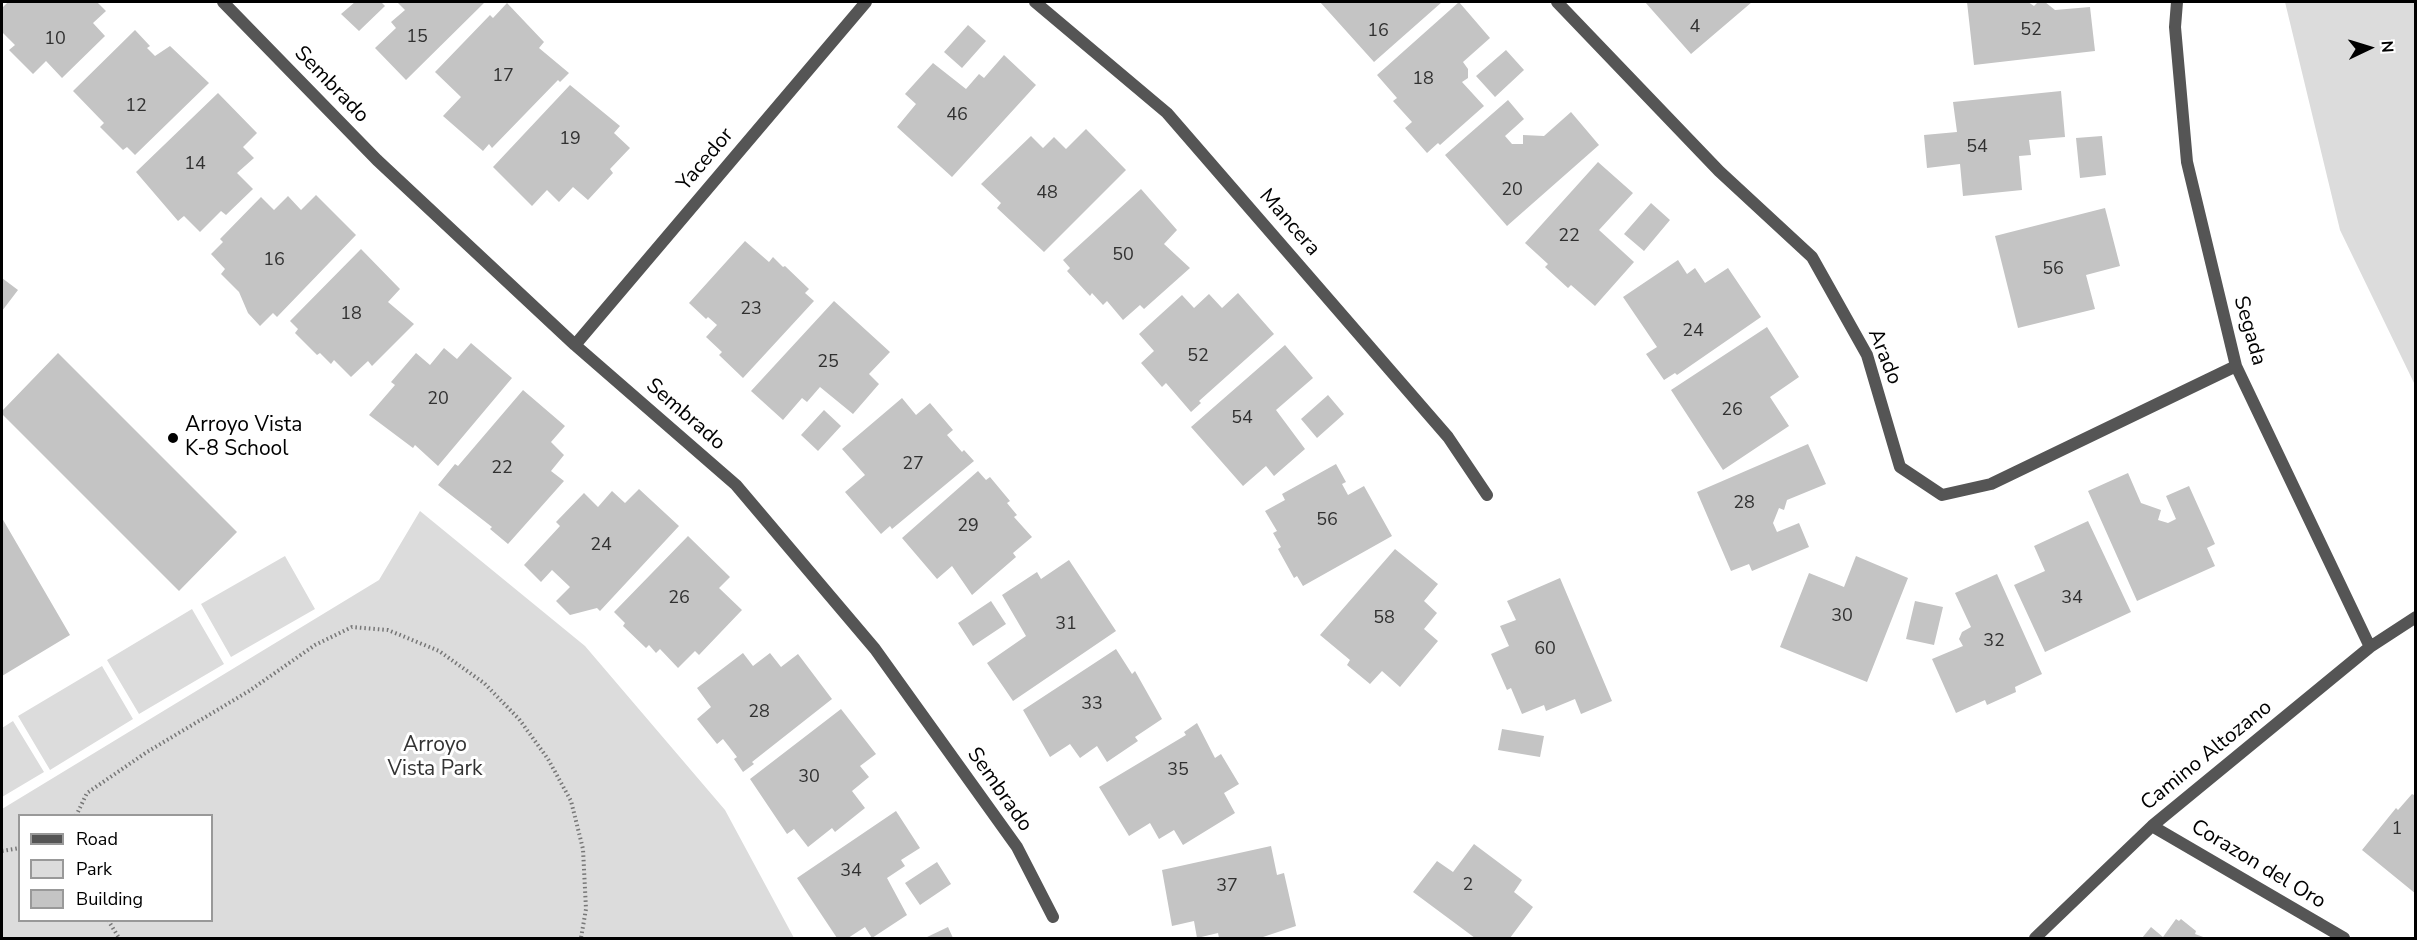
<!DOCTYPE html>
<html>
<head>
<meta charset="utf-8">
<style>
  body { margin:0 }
  #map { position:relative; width:2417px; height:940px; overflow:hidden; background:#fff; font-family:"Nunito Sans",sans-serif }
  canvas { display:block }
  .frame { position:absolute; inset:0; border:3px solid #000; pointer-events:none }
  .legend { position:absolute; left:18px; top:814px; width:195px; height:108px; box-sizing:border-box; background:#fff; border:2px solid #999; margin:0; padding:8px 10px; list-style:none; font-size:18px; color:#000 }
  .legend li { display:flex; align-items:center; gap:12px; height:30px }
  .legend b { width:30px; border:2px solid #999 }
  .north { position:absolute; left:2339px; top:18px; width:60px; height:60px; -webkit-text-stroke:4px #fff; paint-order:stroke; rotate:86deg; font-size:16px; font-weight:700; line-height:24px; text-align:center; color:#000 }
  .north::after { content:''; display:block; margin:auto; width:21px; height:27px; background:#000; clip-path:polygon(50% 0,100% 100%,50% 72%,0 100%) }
</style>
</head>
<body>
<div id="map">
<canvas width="2417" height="940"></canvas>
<div class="frame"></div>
<ul class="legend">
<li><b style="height:8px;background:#555"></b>Road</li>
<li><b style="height:16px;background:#dcdcdc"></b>Park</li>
<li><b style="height:16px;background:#c4c4c4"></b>Building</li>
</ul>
<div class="north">N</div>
</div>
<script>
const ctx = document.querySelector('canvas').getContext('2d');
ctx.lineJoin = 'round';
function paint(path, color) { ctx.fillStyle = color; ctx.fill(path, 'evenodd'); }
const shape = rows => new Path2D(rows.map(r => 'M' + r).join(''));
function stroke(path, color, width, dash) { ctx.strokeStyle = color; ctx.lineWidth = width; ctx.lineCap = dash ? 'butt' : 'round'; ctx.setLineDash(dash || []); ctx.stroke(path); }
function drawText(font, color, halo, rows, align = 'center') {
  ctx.font = font + ' "Nunito Sans",sans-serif'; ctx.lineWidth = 6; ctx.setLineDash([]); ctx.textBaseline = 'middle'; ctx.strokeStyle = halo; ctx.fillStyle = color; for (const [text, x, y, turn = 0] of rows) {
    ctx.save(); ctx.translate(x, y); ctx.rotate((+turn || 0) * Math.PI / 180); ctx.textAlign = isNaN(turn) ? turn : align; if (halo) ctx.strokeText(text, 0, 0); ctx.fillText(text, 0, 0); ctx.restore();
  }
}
paint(shape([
  [2285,2,2415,2,2415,385,2340,230],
  [420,511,585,646,725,810,794,938,2,938,2,809,379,580],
  [20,816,212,816,212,920,20,920],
  [285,556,315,609,231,657,201,604],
  [192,609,224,664,139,714,107,660],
  [102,666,133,719,50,770,18,716],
  [13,721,44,772,2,797,2,728]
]), '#dcdcdc');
paint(shape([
  [8,2,97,2,106,11,93,23,105,36,62,78,46,61,33,74,9,50,15,45,2,32,2,8],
  [355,2,381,2,385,6,359,31,341,14],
  [397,2,485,2,406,80,375,48,396,28,391,22,405,10],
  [1320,2,1442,2,1374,62],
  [1459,2,1490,38,1463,62,1468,69,1468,78,1462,82,1484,106,1440,145,1438,143,1427,153,1405,128,1412,122,1393,101,1397,98,1377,75],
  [1645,2,1752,2,1691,54],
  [1967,2,2028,2,2034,6,2038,2,2045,2,2055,10,2090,7,2095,51,1974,65],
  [507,3,544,42,539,48,569,73,560,82,558,80,492,148,489,144,483,151,443,116,461,97,435,72,490,15,493,18],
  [968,25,986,41,962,68,944,52],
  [135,30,150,46,147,48,155,56,170,46,209,83,135,155,127,147,123,150,100,127,104,123,73,91],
  [1506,50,1524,70,1495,97,1476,76],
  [1004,55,1036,85,952,177,897,127,916,104,905,94,933,63,966,89,979,74,984,78],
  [570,85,620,126,614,133,630,148,610,169,613,173,588,200,573,187,559,202,547,190,532,206,493,167],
  [2061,91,2065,137,2029,140,2031,155,2019,156,2022,190,1963,196,1960,164,1927,168,1924,135,1957,132,1953,102],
  [218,93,257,133,243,147,254,158,237,173,253,189,226,215,221,211,200,232,184,216,178,221,136,172],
  [1508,100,1524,119,1505,136,1512,144,1523,144,1523,135,1544,136,1571,112,1599,145,1507,226,1445,155],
  [1086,129,1126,170,1044,252,997,208,1001,203,981,184,1031,136,1043,148,1054,137,1066,149],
  [2102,136,2106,175,2080,178,2076,138],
  [1598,162,1633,193,1599,230,1634,262,1595,306,1571,285,1568,288,1545,267,1548,264,1525,243],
  [1141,189,1177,230,1164,244,1190,268,1144,309,1140,305,1123,320,1107,301,1103,305,1092,293,1090,296,1067,271,1070,268,1063,260],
  [316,195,356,235,277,317,273,313,260,326,248,313,239,292,221,274,225,269,211,254,223,242,220,239,261,197,274,210,288,196,301,210],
  [1651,203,1670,220,1644,251,1624,234],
  [2105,208,2120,266,2086,275,2095,309,2018,328,1995,236],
  [745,241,769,262,773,257,783,267,785,266,809,289,805,293,814,301,743,378,719,355,722,352,706,337,717,325,708,317,706,319,689,303],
  [361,249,400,289,388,302,414,324,372,366,368,361,351,377,334,360,331,364,320,353,317,355,295,333,298,329,290,321],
  [1678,260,1687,274,1695,268,1705,283,1728,268,1761,317,1677,375,1675,373,1664,380,1646,354,1657,347,1623,297],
  [2,278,18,290,2,311],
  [1238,293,1274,334,1199,401,1201,403,1191,412,1166,383,1162,387,1141,363,1154,351,1139,334,1182,295,1194,308,1209,294,1222,308],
  [834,301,890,352,869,374,879,384,853,414,820,387,807,402,802,398,783,420,751,391],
  [1767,327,1799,377,1770,397,1789,426,1723,470,1671,390],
  [471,343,512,378,438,466,415,445,413,448,369,415,395,385,391,382,416,353,430,365,444,348,457,359],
  [1285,345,1313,378,1276,410,1305,449,1274,476,1266,466,1243,486,1191,427],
  [58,353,237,532,179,591,2,414,2,411],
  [523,390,565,426,551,442,564,455,551,471,564,481,508,544,490,529,492,527,438,485,455,464,458,466],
  [1328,395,1344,414,1317,438,1301,419],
  [902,398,916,415,930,403,953,430,947,435,962,452,964,450,974,461,892,529,890,526,881,534,845,492,865,475,842,449],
  [824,410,841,426,818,451,801,435],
  [1808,444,1826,484,1787,500,1784,510,1779,508,1773,523,1777,532,1799,523,1809,547,1752,571,1749,564,1731,571,1697,492],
  [1336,464,1346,482,1342,484,1348,495,1364,486,1392,536,1303,586,1297,576,1294,578,1278,549,1281,547,1273,533,1277,531,1265,511,1285,500,1282,494],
  [978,471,986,480,990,477,1010,501,1007,503,1017,515,1014,517,1032,537,1013,553,1016,557,972,595,952,566,937,579,902,538],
  [2128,473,2141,503,2161,510,2158,520,2168,523,2176,519,2166,496,2189,486,2215,544,2207,548,2215,566,2137,601,2088,491],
  [639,489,679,526,600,611,597,608,570,615,556,601,570,587,552,570,541,582,524,565,560,526,556,522,584,493,598,507,612,491,625,503],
  [2,518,70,635,2,676],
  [2088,521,2131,612,2045,652,2014,585,2045,571,2034,546],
  [688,536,730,577,719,588,742,610,699,655,695,651,678,668,660,649,656,653,649,645,646,648,623,626,625,623,614,612],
  [1395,549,1438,584,1424,601,1437,613,1424,629,1438,641,1400,687,1382,671,1370,684,1347,665,1350,660,1320,635],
  [1856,556,1908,578,1867,682,1780,647,1809,573,1844,587],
  [1069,560,1116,631,1013,701,987,663,1026,636,1002,595,1037,572,1041,579],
  [1997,574,2042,674,2015,687,2016,692,1987,705,1985,700,1956,713,1932,659,1963,646,1959,639,1962,632,1971,627,1955,593],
  [1560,578,1612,701,1581,714,1575,699,1546,711,1544,705,1522,714,1511,688,1507,690,1491,654,1509,646,1500,626,1516,620,1507,601],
  [991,601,1006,624,973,646,958,623],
  [1915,601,1943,607,1934,645,1906,639],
  [1116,649,1132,674,1135,671,1162,719,1135,737,1138,741,1107,762,1097,746,1080,758,1070,744,1050,757,1023,710],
  [743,653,753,666,770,653,781,667,798,654,832,699,752,762,754,764,743,772,734,759,737,757,723,739,717,744,697,719,711,707,697,688],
  [841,709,876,754,860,766,869,777,852,791,865,808,835,832,832,828,808,847,794,829,787,834,750,779],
  [1197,723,1215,758,1221,754,1239,784,1224,793,1235,813,1183,845,1174,830,1159,839,1150,823,1129,836,1099,787,1186,735,1184,732],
  [1502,729,1544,736,1540,757,1498,750],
  [2412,794,2416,796,2416,894,2362,850,2396,808,2398,810],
  [896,811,920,848,901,860,905,866,887,878,907,915,872,938,865,927,848,938,837,938,797,878],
  [1474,844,1522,880,1514,892,1533,907,1510,938,1475,938,1413,892,1437,861,1453,872],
  [1271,846,1277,875,1284,873,1296,926,1260,938,1219,938,1218,933,1197,938,1194,921,1172,926,1162,870],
  [937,862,951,884,920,905,905,883],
  [2176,919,2179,921,2181,919,2196,931,2195,934,2206,938,2142,938,2151,927,2163,937],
  [948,927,953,938,925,938]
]), '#c4c4c4');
stroke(shape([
  [76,816,87,793,147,752,249,691,315,645,352,627,388,630,439,651,484,683,519,719,548,759,571,801,583,849,586,909,581,938],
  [2,851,20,848],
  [108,920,119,938]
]), '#777', 4, [1.5, 3]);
stroke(shape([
  [223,2,377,160,575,345,736,485,875,649,1017,847,1053,917],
  [1035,2,1167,113,1448,437,1487,495],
  [1557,2,1719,171,1812,257,1867,355,1900,467,1942,495,1991,484,2236,366],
  [2177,2,2175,27,2187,162,2236,366,2370,647],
  [575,345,866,2],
  [2152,826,2344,938],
  [2035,938,2152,826,2370,647,2416,617]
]), '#555', 12);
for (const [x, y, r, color] of [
  [173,438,6,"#000"]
]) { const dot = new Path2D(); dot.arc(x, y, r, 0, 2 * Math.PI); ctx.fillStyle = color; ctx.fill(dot); stroke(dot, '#fff', 2); }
drawText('18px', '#313131', null, [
  ["4",1695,28],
  ["52",2031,31],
  ["16",1378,32],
  ["15",417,38],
  ["10",55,40],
  ["17",503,77],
  ["18",1423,80],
  ["12",136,107],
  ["46",957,116],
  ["19",570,140],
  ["54",1977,148],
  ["14",195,165],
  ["20",1512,191],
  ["48",1047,194],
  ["22",1569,237],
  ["50",1123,256],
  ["16",274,261],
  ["56",2053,270],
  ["23",751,310],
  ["18",351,315],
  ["24",1693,332],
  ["52",1198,357],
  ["25",828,363],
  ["20",438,400],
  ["26",1732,411],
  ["54",1242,419],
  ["27",913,465],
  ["22",502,469],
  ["28",1744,504],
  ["56",1327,521],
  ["29",968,527],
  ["24",601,546],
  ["26",679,599],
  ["34",2072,599],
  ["30",1842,617],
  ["58",1384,619],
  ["31",1066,625],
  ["32",1994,642],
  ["60",1545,650],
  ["33",1092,705],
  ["28",759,713],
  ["35",1178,771],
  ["30",809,778],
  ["1",2397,830],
  ["34",851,872],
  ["2",1468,886],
  ["37",1227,887]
]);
drawText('21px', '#000', '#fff', [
  ["Sembrado",331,85,46],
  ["Yacedor",706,160,-50],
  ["Mancera",1289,223,49],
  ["Segada",2249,331,74],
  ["Arado",1884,357,68],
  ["Sembrado",685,415,41],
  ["Camino Altozano",2207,756,-39],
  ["Sembrado",999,790,55],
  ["Corazon del Oro",2258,865,31]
]);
drawText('21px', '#000', '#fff', [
  ["Arroyo Vista",185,426],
  ["K-8 School",185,450]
], 'left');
drawText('21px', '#333', '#fff', [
  ["Arroyo",435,746],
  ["Vista Park",435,770]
]);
</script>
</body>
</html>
